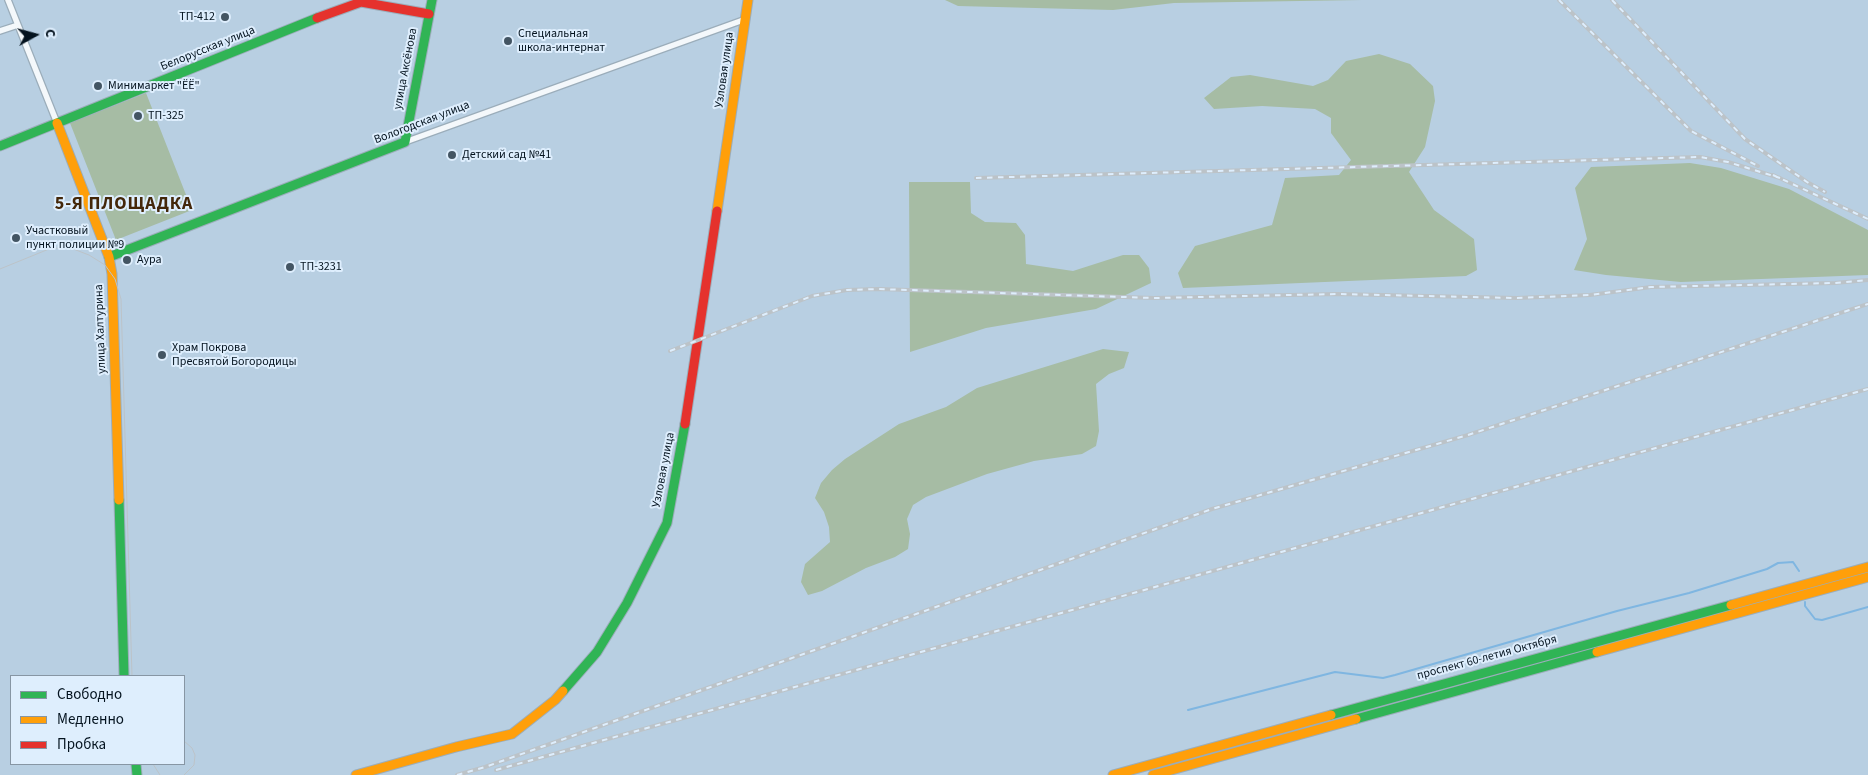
<!DOCTYPE html>
<html>
<head>
<meta charset="utf-8">
<style>
  body { margin:0 }
  #map { position:relative; width:1868px; height:775px; overflow:hidden; background:#b8cfe2; font-family:"Source Sans 3",sans-serif }
  canvas { display:block }
  .legend { position:absolute; left:10px; top:675px; width:175px; height:90px; box-sizing:border-box; background:#deeefd; border:1px solid #8796a4; margin:0; padding:6px 9px; list-style:none; font-size:15px; color:#04131f }
  .legend li { display:flex; align-items:center; gap:10px; height:25px }
  .legend b { width:25px; border:1px solid #8796a4 }
  .north { position:absolute; left:10px; top:10px; width:50px; height:50px; -webkit-text-stroke:4px #deeefd; paint-order:stroke; rotate:83deg; font-size:14px; font-weight:700; line-height:20px; text-align:center; color:#04131f }
  .north::after { content:''; display:block; margin:auto; width:18px; height:22px; background:#04131f; clip-path:polygon(50% 0,100% 100%,50% 72%,0 100%) }
</style>
</head>
<body>
<div id="map">
<canvas width="1868" height="775"></canvas>
<ul class="legend">
<li><b style="height:6px;background:#30b455"></b>Свободно</li>
<li><b style="height:6px;background:#ff9f0a"></b>Медленно</li>
<li><b style="height:6px;background:#e5322d"></b>Пробка</li>
</ul>
<div class="north">С</div>
</div>
<script>
const ctx = document.querySelector('canvas').getContext('2d');
ctx.lineJoin = 'round';
function paint(path, color) { ctx.fillStyle = color; ctx.fill(path, 'evenodd'); }
const shape = rows => new Path2D(rows.map(r => 'M' + r).join(''));
function stroke(path, color, width, dash) { ctx.strokeStyle = color; ctx.lineWidth = width; ctx.lineCap = dash ? 'butt' : 'round'; ctx.setLineDash(dash || []); ctx.stroke(path); }
function drawText(font, color, halo, rows, align = 'center') {
  ctx.font = font + ' "Source Sans 3",sans-serif'; ctx.lineWidth = 4; ctx.setLineDash([]); ctx.textBaseline = 'middle'; ctx.strokeStyle = halo; ctx.fillStyle = color; for (const [text, x, y, turn = 0] of rows) {
    ctx.save(); ctx.translate(x, y); ctx.rotate((+turn || 0) * Math.PI / 180); ctx.textAlign = isNaN(turn) ? turn : align; if (halo) ctx.strokeText(text, 0, 0); ctx.fillText(text, 0, 0); ctx.restore();
  }
}
paint(shape([
  [945,0,1362,0,1174,3,1113,10,958,6],
  [1379,54,1410,64,1433,86,1435,101,1425,147,1409,172,1434,210,1474,239,1477,270,1466,276,1183,288,1178,273,1195,246,1272,225,1285,178,1339,175,1351,160,1331,133,1331,118,1315,109,1262,106,1214,109,1204,98,1231,77,1250,75,1313,86,1328,80,1346,61],
  [146,93,192,210,116,240,70,123],
  [1690,163,1721,168,1789,189,1868,230,1868,275,1681,282,1606,275,1574,270,1587,239,1575,188,1591,167],
  [909,182,970,182,971,213,985,222,1016,223,1025,235,1026,264,1073,271,1123,255,1139,255,1149,268,1151,283,1096,309,986,328,910,352],
  [1103,349,1129,352,1124,368,1109,374,1096,384,1099,431,1096,446,1082,454,1034,461,987,474,926,497,913,505,907,519,910,534,908,549,895,557,866,568,822,591,808,595,801,582,805,564,830,542,829,527,824,512,815,498,821,483,832,470,845,459,899,424,946,407,977,388]
]), '#a6bca4');
stroke(shape([
  [1805,602,1805,606,1815,619,1822,620,1868,607],
  [1188,710,1335,672,1383,678,1395,675,1617,611,1689,593,1767,569,1778,563,1793,562,1799,571]
]), '#7fb6e1', 2);
const street = shape([
  [8,0,57,123],
  [0,31,18,25],
  [405,142,746,19]
]);
const fast = shape([
  [0,146,317,18],
  [109,257,405,142,432,0],
  [119,500,124,676],
  [563,691,597,652,627,603,667,523,685,424],
  [1331,715,1731,605],
  [1356,719,1597,652],
  [136,764,137,775]
]);
const slow = shape([
  [57,123,109,257,112,274,119,500],
  [717,211,748,0],
  [1731,605,1868,567],
  [1597,652,1868,577],
  [356,775,456,747,512,734,555,700,563,691],
  [1113,775,1331,715],
  [1153,775,1356,719]
]);
const jam = shape([
  [317,18,361,2,429,14],
  [685,424,717,211]
]);
stroke(street, '#9badba', 8);
stroke(fast, '#9badba', 11);
stroke(slow, '#9badba', 11);
stroke(jam, '#9badba', 11);
stroke(street, '#f4f8fb', 5.5);
stroke(fast, '#30b455', 9);
stroke(slow, '#ff9f0a', 9);
stroke(jam, '#e5322d', 9);
stroke(shape([
  [0,269,49,249,68,247,89,255,105,265,115,279,121,299,132,676],
  [184,741,192,748,195,755,194,765,184,775],
  [153,764,160,775]
]), '#bcc3c8', 1);
const rail = shape([
  [1559,0,1691,131,1758,166],
  [1612,0,1745,139,1807,182,1825,192],
  [1773,175,1868,219],
  [976,178,1700,157,1728,162,1780,178],
  [670,351,812,296,847,290,878,289,1154,298,1337,294,1517,298,1590,295,1651,287,1835,283,1868,280],
  [496,770,1868,389],
  [457,775,485,767,1212,509,1468,435,1868,304]
]);
stroke(rail, '#bcc3c8', 4);
stroke(rail, '#deeefd', 2, [5.5]);
for (const [x, y, r, color] of [
  [225,17,5,"#435563"],
  [508,41,5,"#435563"],
  [98,86,5,"#435563"],
  [138,116,5,"#435563"],
  [452,155,5,"#435563"],
  [16,238,5,"#435563"],
  [127,260,5,"#435563"],
  [290,267,5,"#435563"],
  [162,355,5,"#435563"]
]) { const dot = new Path2D(); dot.arc(x, y, r, 0, 2 * Math.PI); ctx.fillStyle = color; ctx.fill(dot); stroke(dot, '#deeefd', 2); }
drawText('12px', '#04131f', '#deeefd', [
  ["ТП-412",215,17,"right"],
  ["Специальная",518,34],
  ["школа-интернат",518,48],
  ["Минимаркет \"ЁЁ\"",108,86],
  ["ТП-325",148,116],
  ["Детский сад №41",462,155],
  ["Участковый",26,231],
  ["пункт полиции №9",26,245],
  ["Аура",137,260],
  ["ТП-3231",300,267],
  ["Храм Покрова",172,348],
  ["Пресвятой Богородицы",172,362]
], 'left');
drawText('12px', '#04131f', '#deeefd', [
  ["Белорусская улица",208,49,-22],
  ["улица Аксёнова",406,69,-79],
  ["Узловая улица",725,70,-82],
  ["Вологодская улица",422,123,-21],
  ["улица Халтурина",101,329,-92],
  ["Узловая улица",664,470,-79],
  ["проспект 60-летия Октября",1487,658,-15]
]);
ctx.letterSpacing = '1px';
drawText('bold 18px', '#432709', '#deeefd', [
  ["5-Я ПЛОЩАДКА",124,205]
]);
ctx.letterSpacing = '0px';
</script>
</body>
</html>
